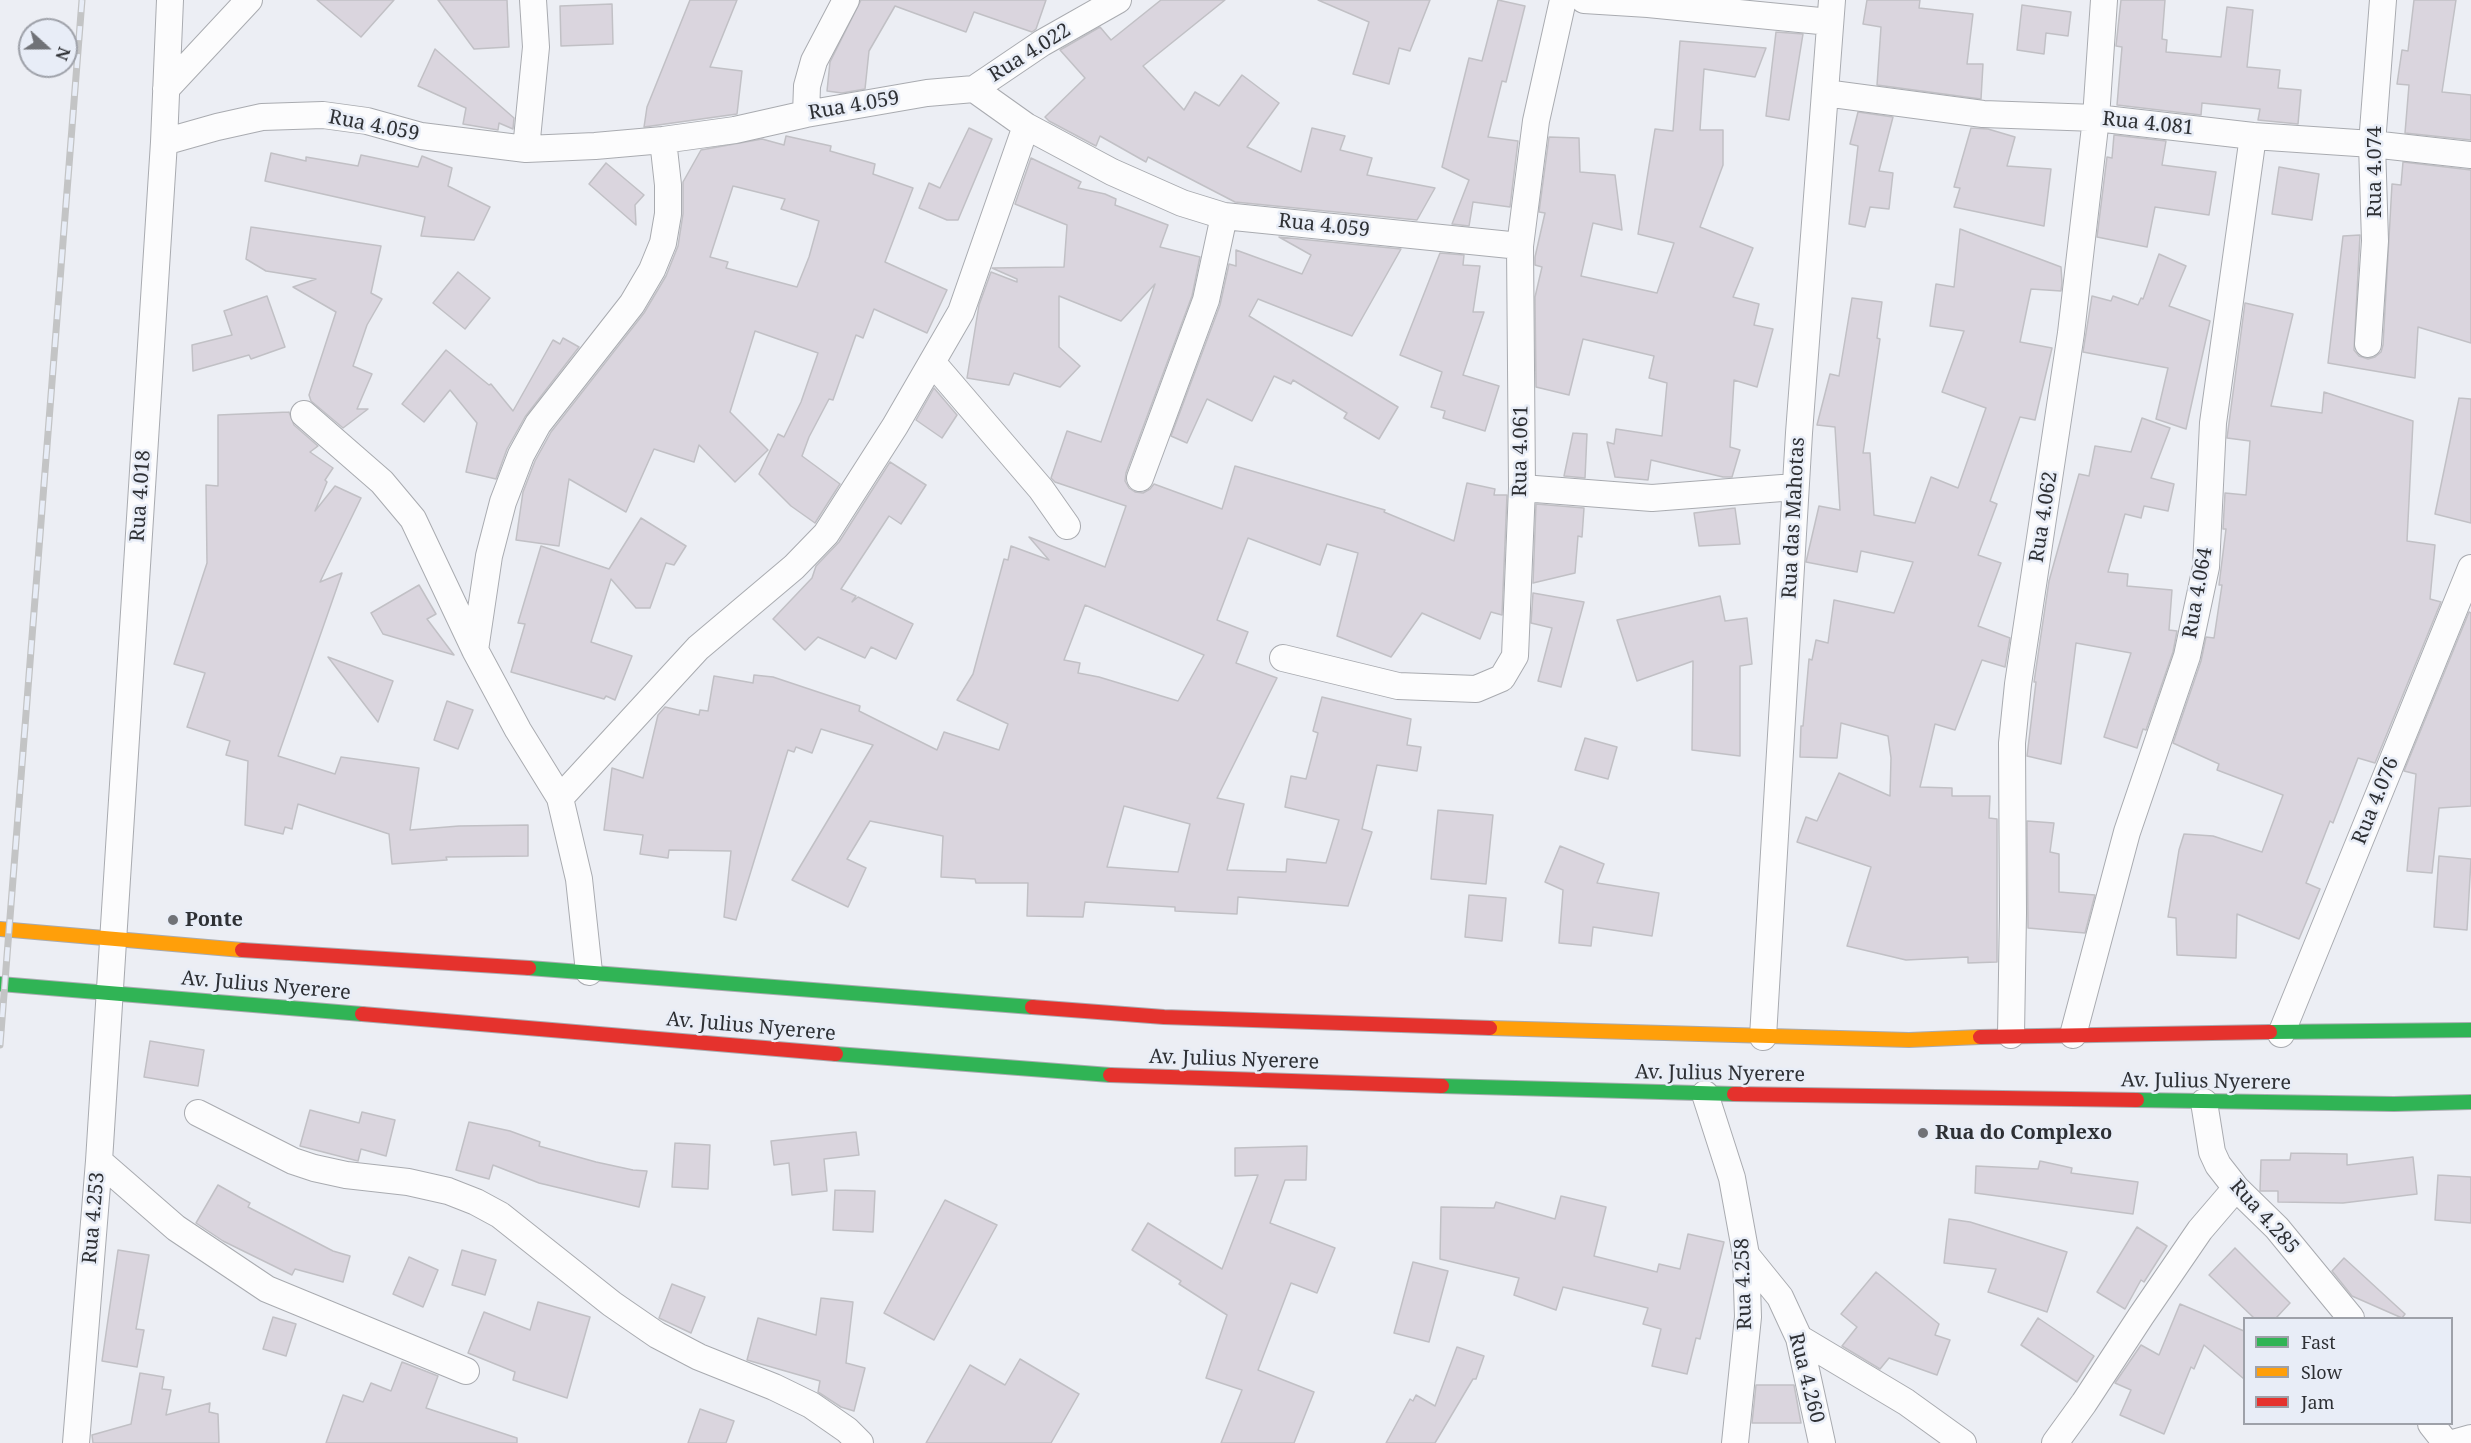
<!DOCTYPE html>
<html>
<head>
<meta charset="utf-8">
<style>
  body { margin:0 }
  #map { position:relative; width:2471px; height:1443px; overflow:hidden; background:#eceef4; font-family:"Noto Serif",serif }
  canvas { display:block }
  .legend { position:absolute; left:2243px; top:1317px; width:210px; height:108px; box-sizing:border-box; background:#e8edf7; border:2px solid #9ea1a9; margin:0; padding:8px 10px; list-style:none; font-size:18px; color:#2e3034 }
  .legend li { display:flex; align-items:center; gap:12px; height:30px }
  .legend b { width:30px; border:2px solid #9ea1a9 }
  .north { position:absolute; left:18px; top:18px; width:60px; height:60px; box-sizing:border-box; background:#e8edf7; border:2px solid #9ea1a9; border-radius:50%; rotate:111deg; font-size:16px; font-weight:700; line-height:24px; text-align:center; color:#2e3034 }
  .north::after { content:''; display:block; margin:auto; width:21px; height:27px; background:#707277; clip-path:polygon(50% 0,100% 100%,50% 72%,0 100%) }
</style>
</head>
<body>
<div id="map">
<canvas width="2471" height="1443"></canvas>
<ul class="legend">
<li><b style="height:8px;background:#30b455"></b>Fast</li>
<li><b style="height:8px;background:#ff9f0a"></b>Slow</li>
<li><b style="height:8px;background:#e5322d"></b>Jam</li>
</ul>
<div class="north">N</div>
</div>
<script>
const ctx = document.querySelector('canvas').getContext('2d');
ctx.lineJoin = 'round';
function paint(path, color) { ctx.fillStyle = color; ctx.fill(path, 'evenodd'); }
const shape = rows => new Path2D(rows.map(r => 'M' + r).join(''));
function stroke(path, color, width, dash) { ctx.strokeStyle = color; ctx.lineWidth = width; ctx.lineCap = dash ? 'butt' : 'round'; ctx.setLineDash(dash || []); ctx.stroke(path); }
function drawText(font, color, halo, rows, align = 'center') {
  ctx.font = font + ' "Noto Serif",serif'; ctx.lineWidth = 5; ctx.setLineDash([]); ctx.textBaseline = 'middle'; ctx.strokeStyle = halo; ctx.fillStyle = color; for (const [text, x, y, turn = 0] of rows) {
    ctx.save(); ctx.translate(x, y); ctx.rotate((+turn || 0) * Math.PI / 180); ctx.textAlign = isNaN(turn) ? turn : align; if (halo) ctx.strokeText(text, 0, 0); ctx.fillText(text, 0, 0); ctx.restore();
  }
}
const building = shape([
  [317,0,394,0,361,37,317,0],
  [438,0,507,0,509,47,474,49,438,0],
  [690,0,737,0,710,67,742,71,737,114,644,127,647,107,690,0],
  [861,0,1046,0,1036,29,1032,32,974,12,966,32,895,6,869,51,865,89,842,93,827,91,830,62,861,0],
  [1161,0,1225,0,1143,66,1184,110,1195,92,1219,106,1242,75,1279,103,1247,147,1301,172,1312,128,1345,136,1340,150,1372,158,1367,175,1435,188,1417,220,1235,202,1148,157,1146,162,1100,136,1096,146,1049,121,1045,117,1085,78,1060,50,1100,27,1111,40,1161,0],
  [1318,0,1430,0,1410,51,1399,48,1389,84,1353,74,1369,22,1318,0],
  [1498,0,1525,6,1506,82,1502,81,1488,137,1518,141,1510,207,1473,202,1469,226,1452,224,1469,180,1442,167,1469,58,1482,61,1498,0],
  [1867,0,1920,0,1919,8,1973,14,1967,64,1983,64,1981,99,1877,85,1881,27,1863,24,1867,0],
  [2121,0,2165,0,2162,39,2167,40,2166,52,2221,57,2227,7,2253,10,2247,67,2280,70,2278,88,2301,90,2298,124,2258,120,2260,109,2202,103,2201,115,2117,105,2122,47,2116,46,2121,0],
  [2414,0,2456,0,2442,92,2471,95,2471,140,2405,133,2409,85,2397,84,2402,50,2408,51,2414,0],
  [612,4,613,44,561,46,560,6,612,4],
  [2022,5,2071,12,2068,36,2046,33,2044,54,2017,50,2022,5],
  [1776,32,1803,34,1789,120,1766,116,1776,32],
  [1680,41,1766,48,1755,77,1704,69,1700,130,1723,130,1723,165,1700,227,1753,248,1733,297,1759,304,1754,325,1773,329,1757,387,1734,380,1730,447,1740,450,1732,477,1723,477,1651,460,1648,480,1615,477,1607,442,1614,444,1616,429,1662,436,1667,383,1649,378,1654,356,1583,339,1569,395,1536,387,1535,297,1542,267,1535,265,1535,257,1545,213,1539,212,1549,137,1579,138,1580,172,1615,175,1622,230,1593,223,1581,276,1657,293,1674,243,1638,234,1655,129,1673,131,1680,41],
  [435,49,514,118,513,129,499,123,498,130,463,124,466,108,418,86,435,49],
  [1858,112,1893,117,1879,171,1893,173,1889,209,1870,207,1865,227,1849,224,1858,146,1850,144,1858,112],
  [969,128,992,139,958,220,947,220,919,208,929,183,940,188,969,128],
  [1971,128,1988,129,2015,137,2007,166,2051,169,2044,226,1954,207,1960,188,1954,187,1971,128],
  [2114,135,2166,141,2162,165,2216,172,2209,215,2155,207,2147,247,2097,237,2107,157,2112,158,2114,135],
  [786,136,831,146,830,151,875,164,873,174,913,188,885,262,947,290,927,333,874,309,863,338,856,335,833,400,829,399,809,437,802,456,840,484,815,523,791,506,759,474,778,434,784,437,801,402,818,353,755,331,730,412,768,450,735,482,699,445,694,462,654,449,626,512,569,479,559,546,516,540,523,492,535,461,551,432,644,313,666,276,678,246,683,214,683,182,701,150,762,139,784,145,786,136],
  [733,186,785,199,781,209,819,221,809,257,797,287,726,268,728,262,710,257,733,186],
  [271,153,306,161,306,157,358,166,361,155,418,167,422,156,452,168,448,186,490,207,474,240,421,236,425,217,265,181,271,153],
  [1031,158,1081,182,1078,188,1105,194,1116,199,1115,205,1168,225,1160,247,1200,257,1192,296,1126,473,1125,481,1129,488,1135,492,1143,493,1150,489,1154,484,1222,509,1235,466,1385,510,1384,512,1454,541,1467,483,1495,489,1494,495,1507,495,1502,615,1491,612,1480,639,1422,613,1391,657,1337,636,1358,553,1327,544,1320,565,1248,538,1217,620,1248,632,1236,663,1277,678,1217,798,1244,804,1227,870,1286,872,1287,859,1326,863,1339,820,1285,807,1291,776,1306,779,1318,733,1313,731,1322,697,1411,719,1407,745,1421,747,1417,771,1377,765,1362,829,1372,832,1348,906,1238,897,1237,914,1175,911,1175,907,1085,902,1083,917,1027,916,1028,883,976,883,975,879,941,877,943,836,870,821,847,859,866,868,848,907,792,880,873,745,821,729,812,753,796,747,794,752,788,750,736,920,724,917,731,851,669,850,668,858,640,854,643,835,604,830,612,768,643,778,658,715,665,707,699,715,700,710,708,711,714,676,753,683,754,675,773,677,860,706,859,711,937,750,944,732,999,750,1008,724,957,700,973,674,1004,559,1008,560,1011,546,1049,560,1029,537,1105,567,1126,506,1055,482,1051,478,1067,431,1101,442,1155,284,1121,321,1059,296,1059,347,1080,366,1060,387,1014,373,1009,385,967,378,979,305,991,272,1017,282,1017,279,992,268,1064,267,1067,225,1015,204,1031,158],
  [1085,605,1204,655,1178,701,1099,677,1078,673,1080,663,1064,660,1085,605],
  [1124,806,1190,824,1178,872,1107,867,1124,806],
  [2403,162,2471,170,2471,343,2418,327,2415,378,2328,363,2343,236,2360,235,2354,350,2359,356,2368,359,2375,357,2381,352,2383,345,2392,184,2401,185,2403,162],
  [606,163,644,195,635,205,636,225,589,184,606,163],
  [2279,167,2319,174,2312,220,2272,214,2279,167],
  [251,227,381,246,371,293,382,299,367,325,353,366,372,374,357,409,368,409,343,428,311,401,309,395,336,312,293,287,316,279,266,271,246,259,251,227],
  [1960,229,2061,267,2062,283,2061,291,2031,289,2020,342,2052,348,2035,420,2020,417,1990,501,1997,504,1978,555,2001,563,1978,626,2010,638,2005,667,1982,660,1955,730,1935,724,1920,787,1952,788,1952,796,1990,796,1989,818,1997,819,1997,962,1968,963,1968,957,1906,960,1847,946,1871,867,1797,842,1806,817,1817,821,1839,773,1890,796,1891,758,1888,736,1841,723,1837,758,1800,757,1801,726,1803,726,1809,659,1812,660,1816,640,1828,643,1834,600,1894,613,1913,562,1861,551,1857,572,1806,562,1819,506,1840,510,1835,427,1817,425,1830,374,1839,376,1852,298,1882,302,1877,338,1880,339,1863,453,1870,453,1874,515,1915,523,1931,477,1958,488,1986,408,1942,392,1964,331,1930,326,1936,284,1954,287,1960,229],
  [1279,237,1401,249,1352,336,1258,299,1249,316,1398,407,1379,439,1344,418,1347,413,1293,380,1291,384,1274,376,1252,421,1207,399,1187,443,1171,436,1220,305,1229,264,1236,266,1236,250,1302,274,1311,255,1279,237],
  [1440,253,1464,255,1463,265,1480,266,1473,312,1484,312,1463,375,1499,386,1485,431,1443,418,1445,411,1431,407,1442,372,1400,355,1440,253],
  [2159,254,2186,266,2169,306,2210,321,2186,429,2156,419,2168,368,2083,352,2092,296,2111,301,2113,296,2138,305,2141,298,2143,299,2159,254],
  [458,272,490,298,465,329,433,303,458,272],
  [267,296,285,347,251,359,249,355,193,371,192,345,232,335,224,311,267,296],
  [2245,303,2293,314,2271,406,2322,413,2324,392,2413,421,2407,541,2435,545,2430,599,2441,602,2375,763,2358,758,2333,823,2330,821,2306,883,2320,889,2299,939,2237,914,2236,958,2177,955,2176,918,2168,917,2179,850,2184,834,2213,836,2262,852,2283,795,2217,770,2219,764,2173,743,2201,661,2206,637,2214,638,2222,585,2219,585,2226,529,2223,529,2225,493,2246,495,2250,441,2227,438,2245,303],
  [563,338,579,347,525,417,507,449,496,479,466,472,477,423,450,390,424,422,402,404,446,350,489,385,491,384,513,411,553,340,560,344,563,338],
  [934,388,957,415,942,438,916,420,934,388],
  [2459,398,2471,399,2471,523,2435,514,2459,398],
  [289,412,294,425,318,446,310,452,333,468,325,480,327,482,315,511,335,486,361,498,320,582,342,573,278,756,335,774,341,757,419,768,410,830,459,826,528,825,528,856,446,857,447,860,392,864,389,834,298,804,292,829,285,827,283,834,245,825,248,761,226,755,230,741,187,727,205,673,174,664,207,563,206,485,218,486,218,415,289,412],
  [2142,418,2170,428,2151,478,2174,484,2168,511,2144,506,2141,518,2125,514,2108,572,2128,574,2127,586,2172,590,2169,630,2177,631,2173,652,2146,730,2143,729,2137,748,2104,737,2131,653,2076,643,2061,764,2027,756,2036,682,2034,682,2049,581,2079,474,2089,476,2095,446,2131,452,2142,418],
  [1573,433,1587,434,1585,478,1564,476,1573,433],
  [890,462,926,485,901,524,889,516,841,589,856,596,852,602,858,597,913,624,896,659,871,647,865,658,818,637,805,650,773,619,812,578,816,566,839,542,890,462],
  [1536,504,1584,508,1582,537,1578,536,1575,573,1533,583,1536,504],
  [1735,508,1740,544,1699,546,1694,513,1735,508],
  [641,518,686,546,674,565,666,563,650,608,636,608,611,579,591,642,632,656,615,700,606,696,604,699,511,672,525,624,518,623,541,546,609,569,641,518],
  [419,585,436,614,427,619,454,655,383,634,371,613,419,585],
  [1533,593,1584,602,1561,687,1538,681,1552,628,1531,623,1533,593],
  [1720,596,1725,621,1747,618,1752,664,1740,666,1740,756,1692,750,1693,661,1637,681,1617,620,1720,596],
  [2469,612,2471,613,2471,806,2439,808,2432,873,2407,871,2416,774,2404,771,2469,612],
  [328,657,393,681,378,722,328,657],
  [447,701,473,710,458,749,434,740,447,701],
  [1585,738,1617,747,1608,779,1575,770,1585,738],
  [1438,810,1493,815,1486,884,1431,879,1438,810],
  [2027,821,2054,823,2050,852,2059,854,2059,892,2095,895,2085,933,2028,928,2027,821],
  [1560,846,1604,864,1597,883,1659,893,1652,936,1593,927,1591,946,1559,943,1563,890,1545,882,1560,846],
  [2439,856,2471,859,2467,930,2434,927,2439,856],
  [1469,895,1506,898,1502,941,1465,937,1469,895],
  [150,1041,204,1050,198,1086,144,1077,150,1041],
  [310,1110,359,1123,362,1112,395,1120,386,1156,361,1149,358,1161,300,1146,310,1110],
  [469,1122,510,1131,540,1142,539,1146,596,1162,633,1170,647,1171,639,1207,539,1183,493,1165,489,1179,456,1170,469,1122],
  [856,1132,859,1155,824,1159,827,1191,792,1195,789,1163,774,1165,771,1141,856,1132],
  [675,1143,710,1145,708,1189,672,1187,675,1143],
  [1307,1146,1306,1180,1285,1180,1270,1223,1335,1248,1317,1293,1291,1283,1258,1370,1314,1392,1294,1443,1221,1443,1242,1390,1206,1378,1227,1315,1179,1284,1181,1281,1132,1250,1148,1223,1222,1269,1258,1175,1235,1176,1235,1148,1307,1146],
  [2291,1153,2347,1154,2347,1165,2413,1157,2417,1194,2343,1203,2278,1202,2278,1191,2260,1191,2261,1160,2290,1160,2291,1153],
  [2040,1161,2072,1168,2071,1173,2138,1182,2133,1214,1975,1193,1976,1166,2038,1169,2040,1161],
  [2438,1175,2471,1177,2471,1223,2435,1220,2438,1175],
  [218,1185,250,1203,248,1207,333,1251,350,1256,343,1282,295,1269,292,1275,223,1241,196,1223,218,1185],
  [835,1190,875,1191,873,1232,833,1230,835,1190],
  [1561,1196,1606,1207,1594,1256,1657,1272,1659,1264,1680,1269,1688,1234,1724,1242,1700,1339,1696,1338,1687,1374,1652,1366,1661,1329,1643,1324,1648,1308,1563,1287,1556,1310,1514,1295,1519,1278,1440,1259,1441,1207,1494,1208,1496,1202,1555,1219,1561,1196],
  [945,1200,997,1225,934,1340,884,1313,945,1200],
  [1949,1219,1970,1222,2067,1252,2047,1312,1988,1292,1996,1269,1944,1263,1949,1219],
  [2137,1227,2167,1246,2144,1282,2141,1280,2125,1309,2097,1292,2137,1227],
  [2235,1248,2290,1303,2276,1318,2254,1318,2209,1275,2235,1248],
  [118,1250,149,1255,136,1329,144,1330,137,1367,102,1361,118,1250],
  [462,1250,496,1260,485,1295,452,1285,462,1250],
  [409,1257,438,1270,423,1307,393,1294,409,1257],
  [2344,1258,2405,1314,2402,1318,2352,1296,2332,1271,2344,1258],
  [1413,1262,1448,1271,1429,1342,1394,1333,1413,1262],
  [1876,1272,1939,1324,1935,1335,1950,1340,1937,1375,1889,1358,1880,1369,1842,1346,1857,1327,1841,1314,1876,1272],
  [672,1284,705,1297,691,1333,659,1318,672,1284],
  [821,1298,853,1302,846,1363,865,1368,854,1411,841,1407,818,1392,820,1381,747,1360,758,1318,816,1335,821,1298],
  [538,1302,590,1317,567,1398,513,1380,515,1372,468,1353,484,1312,530,1330,538,1302],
  [2180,1304,2244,1331,2244,1379,2204,1345,2194,1369,2191,1367,2164,1434,2120,1415,2131,1390,2115,1383,2141,1345,2159,1355,2180,1304],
  [273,1317,296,1324,286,1356,263,1349,273,1317],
  [2038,1318,2094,1356,2077,1382,2021,1345,2038,1318],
  [1457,1347,1484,1356,1476,1379,1473,1379,1435,1443,1386,1443,1410,1399,1413,1401,1416,1395,1435,1406,1457,1347],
  [1020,1359,1079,1394,1051,1443,926,1443,970,1365,1005,1385,1020,1359],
  [402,1362,438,1376,426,1408,517,1438,517,1443,326,1443,343,1395,363,1402,371,1383,391,1391,402,1362],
  [140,1373,164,1377,162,1389,171,1390,166,1415,210,1403,209,1412,218,1414,219,1443,93,1443,92,1435,131,1424,140,1373],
  [1756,1385,1794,1385,1801,1423,1752,1423,1756,1385],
  [700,1409,734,1421,726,1443,688,1443,700,1409]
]);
paint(building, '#dad5de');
stroke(building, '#c1c0c5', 1.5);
const street = shape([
  [1584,0,1648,4,1830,22],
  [166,89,249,0],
  [974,89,1042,43,1118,0],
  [1825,93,1983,114,2096,118,2253,136,2372,144,2471,155],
  [806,114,807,86,814,61,846,0],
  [164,142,217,127,262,117,323,115,367,121,421,136,526,149,595,146,663,140,735,130,806,114,927,93,974,89,1026,126,1112,172,1182,203,1224,216,1520,246],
  [526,149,536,47,533,0],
  [2368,344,2375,241,2372,144,2383,0],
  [932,362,1041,489,1067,526],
  [304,414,382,482,413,519,475,650,518,730,560,798,579,879,589,972],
  [1140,478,1206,300,1224,216],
  [1522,488,1652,498,1795,487],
  [475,650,489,556,503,502,521,455,538,424,632,304,652,270,663,243,668,214,668,185,663,140],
  [1283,658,1398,686,1476,689,1502,678,1515,656,1522,488,1520,246,1536,121,1563,0],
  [560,798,698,648,794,567,826,534,895,426,961,312,1026,126],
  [2281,1034,2471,568],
  [2011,1035,2013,913,2012,743,2018,684,2071,333,2096,118,2104,0],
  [2073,1035,2127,832,2187,656,2206,567,2213,423,2253,136],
  [1763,1037,1799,433,1832,0],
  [1705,1094,1732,1178,1746,1255,1748,1317,1735,1443],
  [2204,1102,2212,1152,2218,1165,2236,1188,2277,1228,2351,1318],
  [198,1113,293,1161,314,1168,346,1175,408,1182,448,1191,476,1202,500,1215,612,1304,657,1335,699,1357,774,1387,811,1405,847,1430,860,1443],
  [99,1161,176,1228,267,1289,466,1371],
  [1746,1255,1780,1297,1799,1338,1822,1443],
  [1799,1338,1906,1402,1963,1443],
  [2431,1424,2446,1443],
  [76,1443,99,1161,164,142,170,0],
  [2055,1443,2084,1403,2141,1316,2200,1230,2236,1188],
  [2453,1443,2471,1438]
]);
const fast = shape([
  [529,968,1032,1007],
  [0,984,362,1014],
  [2270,1032,2471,1030],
  [836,1054,1110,1075],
  [1442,1086,1734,1094],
  [2137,1100,2394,1104,2471,1102]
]);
const slow = shape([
  [0,929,242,950],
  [1490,1028,1909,1040,1980,1037]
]);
const jam = shape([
  [242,950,529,968],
  [1032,1007,1164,1017,1490,1028],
  [362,1014,836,1054],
  [1980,1037,2270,1032],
  [1110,1075,1442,1086],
  [1734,1094,2137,1100]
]);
stroke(street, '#a9abb0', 28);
stroke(fast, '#a9abb0', 16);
stroke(slow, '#a9abb0', 16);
stroke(jam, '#a9abb0', 16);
stroke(street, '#fcfcfd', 26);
stroke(fast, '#30b455', 14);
stroke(slow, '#ff9f0a', 14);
stroke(jam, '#e5322d', 14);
const rail = shape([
  [0,1045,82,0]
]);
stroke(rail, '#c3c4c5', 7);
stroke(rail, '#e8edf7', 4.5, [14]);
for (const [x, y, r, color] of [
  [173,920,6,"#707277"],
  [1923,1133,6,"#707277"]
]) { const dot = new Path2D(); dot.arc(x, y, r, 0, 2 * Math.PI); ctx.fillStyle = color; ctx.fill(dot); stroke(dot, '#e8edf7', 2); }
drawText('20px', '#2e3034', '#e8edf7', [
  ["Rua 4.022",1030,53,-32],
  ["Rua 4.059",854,106,-10],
  ["Rua 4.081",2148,124,6],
  ["Rua 4.059",374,126,11],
  ["Rua 4.074",2375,172,-90],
  ["Rua 4.059",1324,226,6],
  ["Rua 4.061",1521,451,-89],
  ["Rua 4.018",141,496,-86],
  ["Rua 4.062",2044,517,-81],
  ["Rua das Mahotas",1794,518,-87],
  ["Rua 4.064",2198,593,-80],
  ["Rua 4.076",2376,801,-68],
  ["Av. Julius Nyerere",266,986,5],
  ["Av. Julius Nyerere",751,1027,5],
  ["Av. Julius Nyerere",1234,1060,2],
  ["Av. Julius Nyerere",1720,1074,1],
  ["Av. Julius Nyerere",2206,1082,1],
  ["Rua 4.285",2264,1217,48],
  ["Rua 4.253",94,1218,-85],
  ["Rua 4.258",1744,1284,-92],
  ["Rua 4.260",1806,1378,76]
]);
drawText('bold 20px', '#2e3034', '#e8edf7', [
  ["Ponte",185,920],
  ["Rua do Complexo",1935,1133]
], 'left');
</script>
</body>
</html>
